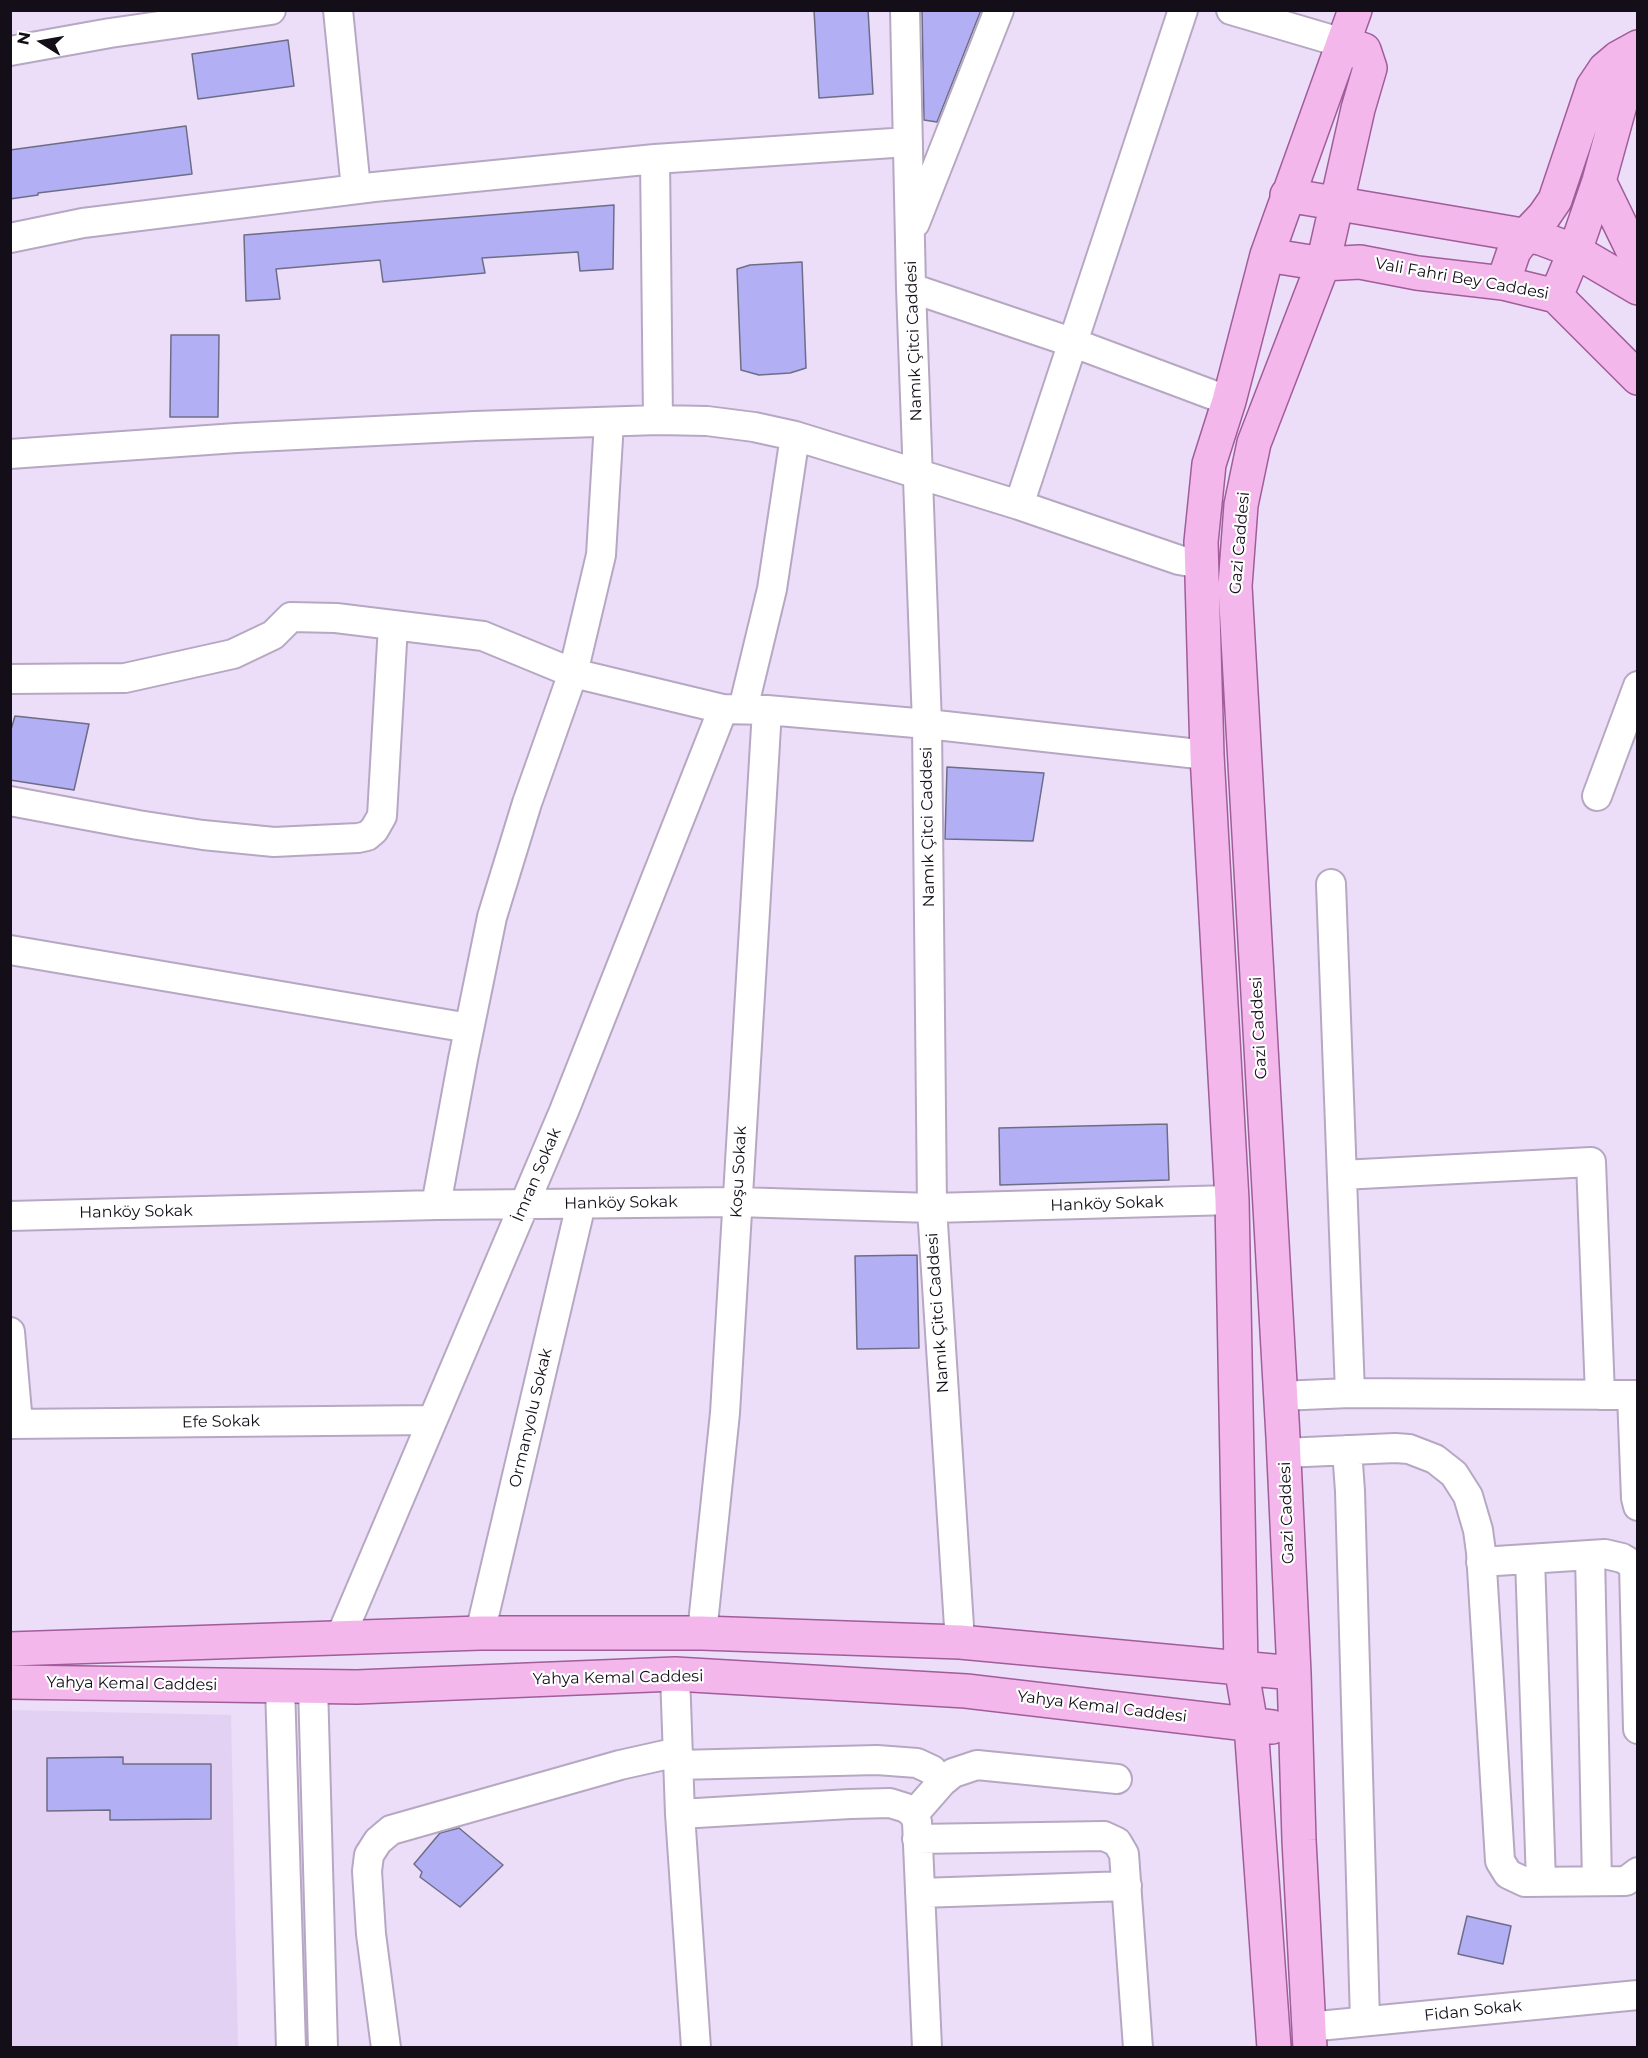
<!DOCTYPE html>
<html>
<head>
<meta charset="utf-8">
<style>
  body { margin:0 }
  #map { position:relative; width:1648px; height:2058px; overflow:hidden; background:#ecddf9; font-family:Montserrat,sans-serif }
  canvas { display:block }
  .frame { position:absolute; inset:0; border:12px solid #130e17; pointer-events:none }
  .north { position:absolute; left:12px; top:12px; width:60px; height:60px; -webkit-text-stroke:4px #fff; paint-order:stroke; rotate:281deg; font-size:16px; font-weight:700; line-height:24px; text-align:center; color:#130e17 }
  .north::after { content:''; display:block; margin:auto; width:21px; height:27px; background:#130e17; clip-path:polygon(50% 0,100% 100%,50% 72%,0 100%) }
</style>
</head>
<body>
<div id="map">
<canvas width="1648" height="2058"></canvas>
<div class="frame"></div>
<div class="north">N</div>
</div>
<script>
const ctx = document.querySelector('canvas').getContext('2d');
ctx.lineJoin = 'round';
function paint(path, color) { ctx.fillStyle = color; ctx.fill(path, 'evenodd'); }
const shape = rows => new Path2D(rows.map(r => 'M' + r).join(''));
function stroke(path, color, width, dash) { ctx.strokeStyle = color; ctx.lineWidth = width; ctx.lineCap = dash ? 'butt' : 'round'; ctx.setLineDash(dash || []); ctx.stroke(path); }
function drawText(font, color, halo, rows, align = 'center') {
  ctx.font = font + ' Montserrat,sans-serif'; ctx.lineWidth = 4.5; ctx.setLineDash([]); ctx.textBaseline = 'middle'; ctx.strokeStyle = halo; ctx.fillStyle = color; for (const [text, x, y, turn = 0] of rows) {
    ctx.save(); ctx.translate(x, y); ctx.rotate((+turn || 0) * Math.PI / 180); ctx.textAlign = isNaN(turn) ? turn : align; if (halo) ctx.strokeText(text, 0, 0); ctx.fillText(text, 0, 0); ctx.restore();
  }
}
paint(shape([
  [11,1710,231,1715,238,2047,11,2048]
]), '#e3d1f3');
const building = shape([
  [814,10,868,10,873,94,819,98,814,10],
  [922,10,981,10,937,122,924,120,922,10],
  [288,40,294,86,198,99,192,54,288,40],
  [186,126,192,174,38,193,38,195,10,199,10,150,186,126],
  [614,205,613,269,580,271,578,252,482,258,485,273,383,282,380,260,276,269,280,299,246,301,244,235,614,205],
  [802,262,806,368,790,373,759,375,741,370,737,269,750,265,802,262],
  [171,335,219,335,218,417,170,417,171,335],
  [15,716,89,724,74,790,10,780,10,733,15,716],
  [947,767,1044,773,1033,841,945,839,947,767],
  [1167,1124,1169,1180,1000,1185,999,1128,1167,1124],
  [917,1255,919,1348,857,1349,855,1256,917,1255],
  [123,1757,123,1764,211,1764,211,1819,110,1820,110,1810,47,1811,47,1758,123,1757],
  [459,1828,503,1865,460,1907,420,1877,422,1872,414,1864,440,1833,459,1828],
  [1467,1916,1511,1926,1503,1964,1458,1954,1467,1916]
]);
paint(building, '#b2aff5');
stroke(building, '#6d6d86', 1.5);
const minor = shape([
  [338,10,356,189],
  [905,10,911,288,927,724,932,1208,960,1642],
  [1231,10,1343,43],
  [10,51,110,33,271,10],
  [655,159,658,420],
  [915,223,999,10],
  [10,238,83,223,374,187,655,159,908,142],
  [911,288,1074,343,1229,401],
  [10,454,236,438,475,426,658,420,707,421,754,427,795,436,1019,505,1179,560,1202,564],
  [1019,505,1183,10],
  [10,679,125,678,233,654,273,635,291,617,336,618,483,636,573,673,723,709,767,710,927,724,1207,755],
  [743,709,772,589,795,436],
  [1597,796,1638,686],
  [10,801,138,825,203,835,274,842,358,838,367,836,374,830,382,816,393,625],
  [1331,884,1350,1393],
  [10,950,469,1028],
  [1342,1175,1591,1162,1600,1395],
  [436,1205,463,1059,492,917,527,803,573,673,601,555,609,422],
  [10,1216,436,1205,737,1202,932,1208,1232,1200],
  [10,1332,18,1424],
  [1632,1395,1636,1498,1638,1506],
  [1280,1396,1350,1393,1638,1395],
  [10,1424,432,1420],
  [1347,1450,1350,1491,1365,2021],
  [1284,1453,1395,1448,1409,1449,1435,1459,1454,1474,1468,1496,1478,1530,1481,1552,1500,1861,1508,1874,1525,1882,1626,1881,1638,1872],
  [1590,1555,1597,1881],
  [1530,1559,1541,1882],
  [1481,1562,1605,1554,1622,1558,1634,1565,1638,1729],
  [480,1633,581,1204],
  [702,1633,725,1413,767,710],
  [340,1638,564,1111,723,709],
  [675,1674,680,1814,696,2048],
  [313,1685,323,2048],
  [280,1686,291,2048],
  [678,1765,877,1760,917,1763,932,1770,942,1782],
  [680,1814,850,1804,890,1803,906,1808,914,1814,917,1822,927,2048],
  [914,1814,942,1782,953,1773,977,1765,1117,1779],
  [917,1839,1104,1836,1117,1842,1124,1854,1138,2048],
  [920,1893,1127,1886],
  [1308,2027,1638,1995],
  [386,2048,371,1934,367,1871,369,1855,378,1841,391,1830,620,1765,678,1752]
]);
const major = shape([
  [1599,181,1638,261],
  [1287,195,1540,238,1575,251,1638,288],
  [1267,255,1323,264,1360,262,1417,273,1503,283,1556,296],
  [1503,283,1514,251,1526,235,1544,216,1555,200,1593,87,1605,69,1618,58,1638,47],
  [1556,296,1575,251,1599,181,1623,94,1638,65],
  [1556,296,1638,378],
  [10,1649,480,1633,702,1633,960,1642,1294,1673],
  [10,1682,357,1687,675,1674,966,1691,1272,1727],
  [1274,2048,1251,1725,1241,1667,1232,1200,1207,755,1201,542,1209,464,1229,401,1267,255,1355,10],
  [1310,2048,1299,1840,1294,1673,1283,1437,1235,586,1241,505,1254,443,1323,264,1358,109,1370,68,1364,50,1343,43]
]);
stroke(minor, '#b6a8c2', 32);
stroke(major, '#a05d99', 36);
stroke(minor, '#fff', 28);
stroke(major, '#f4b7ec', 33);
drawText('16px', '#130e17', '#fff', [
  ["Vali Fahri Bey Caddesi",1462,279,10],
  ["Namık Çitci Caddesi",914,341,-92],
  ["Gazi Caddesi",1240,543,-85],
  ["Namık Çitci Caddesi",928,827,-91],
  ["Gazi Caddesi",1259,1028,-93],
  ["Koşu Sokak",739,1172,-87],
  ["İmran Sokak",537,1175,-67],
  ["Hanköy Sokak",621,1203,-1],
  ["Hanköy Sokak",1107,1204,-2],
  ["Hanköy Sokak",136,1212,-1],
  ["Namık Çitci Caddesi",938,1313,-94],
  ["Ormanyolu Sokak",531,1418,-77],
  ["Efe Sokak",221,1422,-1],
  ["Gazi Caddesi",1287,1513,-92],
  ["Yahya Kemal Caddesi",618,1678,-1],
  ["Yahya Kemal Caddesi",132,1684,1],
  ["Yahya Kemal Caddesi",1102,1707,7],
  ["Fidan Sokak",1473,2011,-6]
]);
</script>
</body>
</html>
